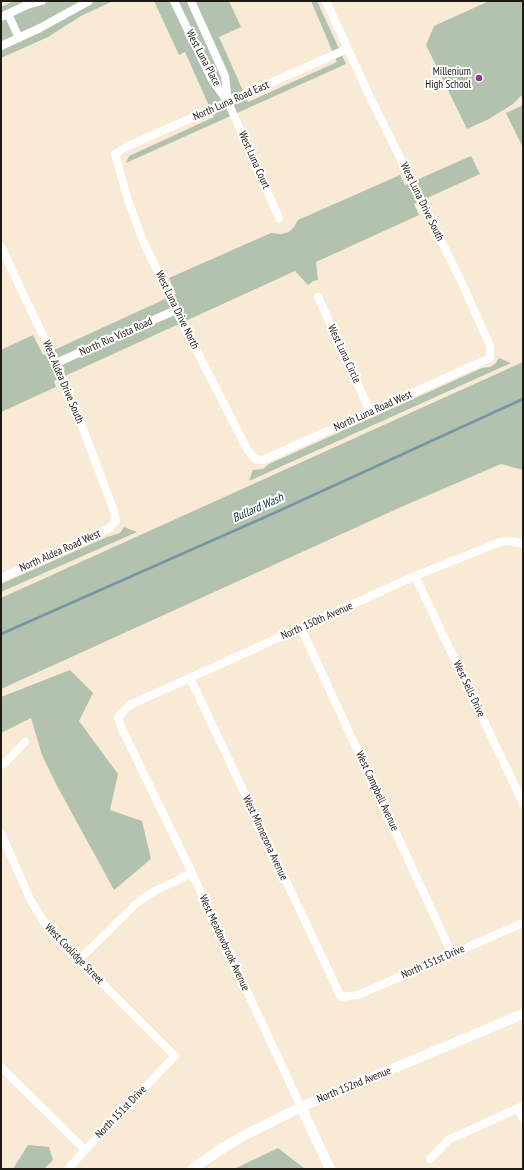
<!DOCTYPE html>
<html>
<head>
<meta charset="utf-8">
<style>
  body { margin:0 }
  #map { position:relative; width:524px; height:1170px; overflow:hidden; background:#f8ead4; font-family:"PT Sans Narrow",sans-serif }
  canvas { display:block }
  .frame { position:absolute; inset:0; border:2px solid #1e1912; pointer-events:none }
</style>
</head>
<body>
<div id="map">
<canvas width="524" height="1170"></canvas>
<div class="frame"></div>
</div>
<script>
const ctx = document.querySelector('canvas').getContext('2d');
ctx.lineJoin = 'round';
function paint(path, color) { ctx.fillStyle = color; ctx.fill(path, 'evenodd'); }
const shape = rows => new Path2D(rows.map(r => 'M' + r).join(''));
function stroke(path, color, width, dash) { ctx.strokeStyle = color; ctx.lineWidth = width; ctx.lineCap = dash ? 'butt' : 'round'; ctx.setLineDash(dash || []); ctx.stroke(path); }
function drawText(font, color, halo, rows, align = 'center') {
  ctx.font = font + ' "PT Sans Narrow",sans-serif'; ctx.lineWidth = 4; ctx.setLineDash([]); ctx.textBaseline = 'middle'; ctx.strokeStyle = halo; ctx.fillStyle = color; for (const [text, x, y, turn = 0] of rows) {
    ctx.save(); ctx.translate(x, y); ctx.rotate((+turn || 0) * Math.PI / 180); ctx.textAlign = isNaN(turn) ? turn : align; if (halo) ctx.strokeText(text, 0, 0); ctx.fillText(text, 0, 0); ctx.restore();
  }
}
paint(shape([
  [14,1,113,1,81,16,48,37,1,58,1,7],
  [154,1,229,1,241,27,219,37,248,102,337,62,311,1,317,1,346,64,126,163,129,156,214,117,185,52,179,55],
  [489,1,523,1,523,94,513,104,489,119,467,129,426,45,434,26],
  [523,105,523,148,506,113],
  [471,156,480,174,414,204,419,215,316,262,318,280,313,281,308,285,295,271,54,381,56,387,1,412,1,350,33,335,43,355,176,294,169,278,271,233,281,234,289,232,294,227,298,220,400,175,405,185],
  [499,358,511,363,249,481,253,470,263,469,269,464,482,368,490,367,495,364],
  [523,362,523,470,501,464,401,507,1,689,1,598],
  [124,527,137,532,1,592,1,584,107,537,120,533],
  [70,670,93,693,79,721,118,774,110,810,142,821,151,859,114,890,56,784,42,755,31,718,1,733,1,697],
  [28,1145,49,1147,53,1160,44,1169,13,1169],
  [278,1148,305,1169,234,1169]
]), '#b3c1af');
stroke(shape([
  [1,634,272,514,523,399]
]), '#7397a2', 2.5);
stroke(shape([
  [174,1,212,80,228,102,279,218],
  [191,1,225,76,228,101],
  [326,1,368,93,462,283,490,346,490,358,263,460,255,459,247,449,176,310,143,241,128,200,115,154,126,147,347,49],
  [8,14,19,38],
  [1,17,27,5,42,1],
  [1,46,40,28,89,1],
  [1,247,56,363,82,426,114,511,116,522,108,529,1,578],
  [318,297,370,411],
  [56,363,176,310],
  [415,576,523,803],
  [301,628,452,954],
  [190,678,341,997,358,995,523,923],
  [1,765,5,763,25,742],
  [1,833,30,899,48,929,175,1056,85,1150,68,1169],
  [79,960,139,901,155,891,192,873],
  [1,1067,85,1150],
  [301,1107,192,873,122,729,118,717,130,705,415,576,500,542,511,541,523,544],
  [518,1108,523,1119],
  [430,1159,448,1140,523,1106]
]), '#fff', 8);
stroke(shape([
  [301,1107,330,1169],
  [192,1169,220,1150,241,1137,301,1107,523,1014]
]), '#fff', 10);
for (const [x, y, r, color] of [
  [479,78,4,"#973297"]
]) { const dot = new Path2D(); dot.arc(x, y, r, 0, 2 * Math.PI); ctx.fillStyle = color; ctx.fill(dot); stroke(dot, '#fff', 1.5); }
drawText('11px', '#1e1912', '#fff', [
  ["West Luna Place",203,58,62],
  ["North Luna Road East",231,101,-24],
  ["West Luna Court",254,160,66],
  ["West Luna Drive South",422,202,64],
  ["West Luna Drive North",177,310,64],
  ["North Rio Vista Road",116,337,-24],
  ["West Luna Circle",344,354,65],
  ["West Aldea Drive South",63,382,67],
  ["North Luna Road West",373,411,-24],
  ["North Aldea Road West",60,551,-24],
  ["North 150th Avenue",317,621,-24],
  ["West Sells Drive",469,689,65],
  ["West Campbell Avenue",377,791,65],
  ["West Minnezona Avenue",265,838,65],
  ["West Meadowbrook Avenue",224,943,65],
  ["West Coolidge Street",74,954,46],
  ["North 151st Drive",433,962,-24],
  ["North 152nd Avenue",354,1085,-22],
  ["North 151st Drive",121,1112,-46]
]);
drawText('11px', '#1e1912', '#fff', [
  ["Millenium",471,72],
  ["High School",471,85]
], 'right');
drawText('italic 12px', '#0b3039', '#fff', [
  ["Bullard Wash",258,508,-24]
]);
</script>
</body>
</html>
